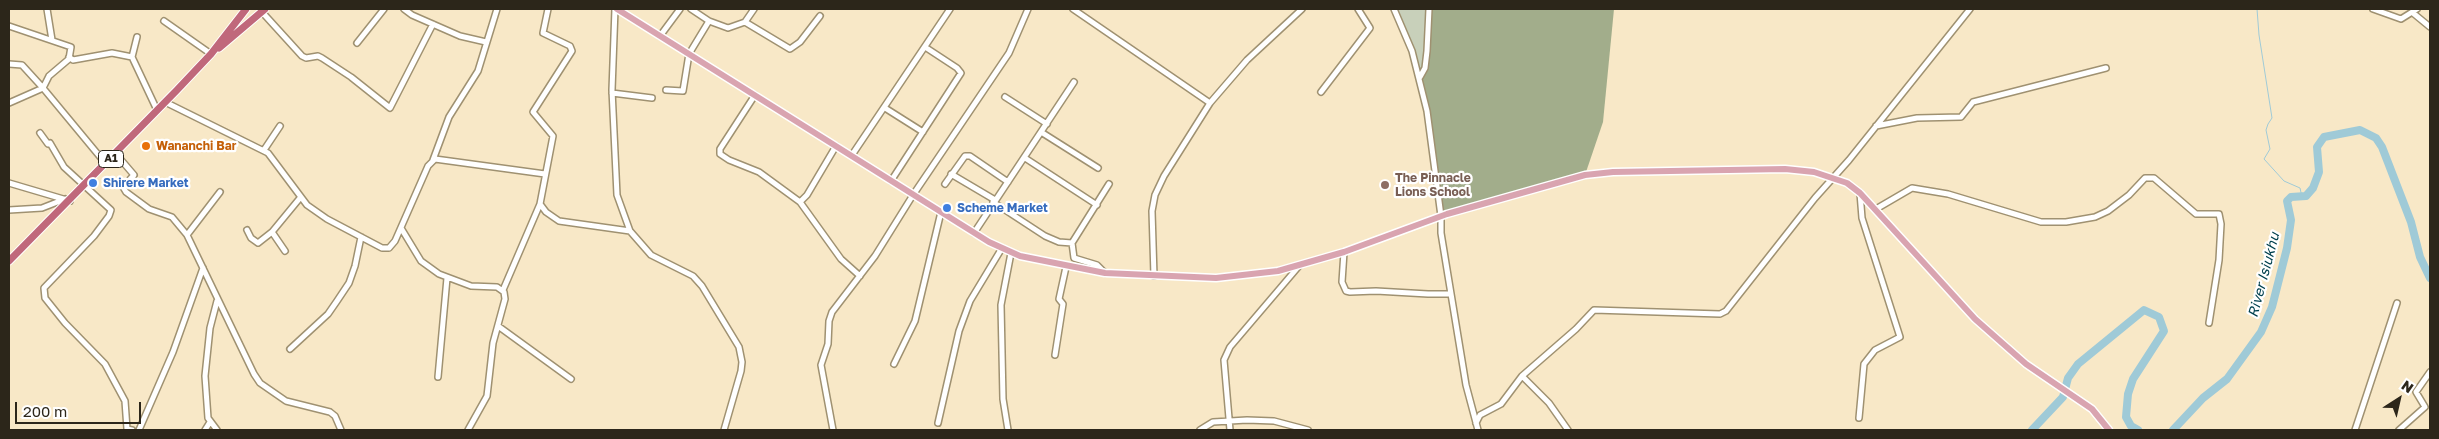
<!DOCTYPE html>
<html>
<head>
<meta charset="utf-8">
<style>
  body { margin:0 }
  #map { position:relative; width:2439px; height:439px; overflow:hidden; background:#f8e8c7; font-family:"Golos Text",sans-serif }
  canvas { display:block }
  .frame { position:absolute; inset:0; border:10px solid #2c261a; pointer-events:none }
  .north { position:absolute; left:2374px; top:374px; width:50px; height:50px; -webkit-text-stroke:4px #fff; paint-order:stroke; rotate:35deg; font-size:14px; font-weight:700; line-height:20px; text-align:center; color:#2c261a }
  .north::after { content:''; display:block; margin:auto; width:18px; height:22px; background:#2c261a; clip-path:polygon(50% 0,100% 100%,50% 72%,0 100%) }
  .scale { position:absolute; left:15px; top:402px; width:126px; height:22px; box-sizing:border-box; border:2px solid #2c261a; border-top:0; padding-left:6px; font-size:15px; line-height:18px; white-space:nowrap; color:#2c261a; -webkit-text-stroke:4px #fff; paint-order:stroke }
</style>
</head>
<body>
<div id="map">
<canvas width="2439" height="439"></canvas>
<div class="frame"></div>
<div class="north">N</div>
<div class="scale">200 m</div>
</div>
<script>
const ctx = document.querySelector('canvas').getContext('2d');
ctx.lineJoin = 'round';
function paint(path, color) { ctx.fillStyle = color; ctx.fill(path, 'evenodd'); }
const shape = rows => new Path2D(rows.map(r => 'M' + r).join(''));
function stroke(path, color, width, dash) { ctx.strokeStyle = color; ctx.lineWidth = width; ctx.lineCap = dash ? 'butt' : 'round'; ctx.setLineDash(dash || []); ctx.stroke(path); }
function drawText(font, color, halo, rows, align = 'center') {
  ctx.font = font + ' "Golos Text",sans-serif'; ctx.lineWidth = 4.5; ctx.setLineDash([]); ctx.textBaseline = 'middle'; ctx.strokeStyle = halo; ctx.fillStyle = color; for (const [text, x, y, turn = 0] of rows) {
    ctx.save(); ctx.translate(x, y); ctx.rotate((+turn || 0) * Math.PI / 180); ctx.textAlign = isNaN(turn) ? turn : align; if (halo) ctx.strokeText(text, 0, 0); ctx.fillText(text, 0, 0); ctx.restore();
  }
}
paint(shape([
  [1395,9,1430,9,1421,78]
]), '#c8d0ba');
paint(shape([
  [1430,9,1614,9,1603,122,1585,175,1441,216,1421,78]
]), '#a2ad8b');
stroke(shape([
  [2257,9,2259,35,2272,118,2268,124,2266,130,2270,149,2264,159,2284,181,2300,188,2302,197]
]), '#9fcad7', 1);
stroke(shape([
  [2032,430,2063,397,2068,378,2078,364,2144,310,2159,317,2164,331,2133,379,2128,394,2126,417,2131,426,2138,430],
  [2173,430,2203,398,2227,379,2261,332,2272,307,2287,248,2291,220,2287,201,2291,197,2306,196,2313,188,2319,172,2317,147,2324,137,2360,130,2376,138,2382,147,2411,222,2420,257,2430,278]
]), '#9fcad7', 8);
const minor = shape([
  [47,9,52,40],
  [404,9,412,15,460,36,486,42],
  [548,9,543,33,570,46,572,51,533,112,553,136,540,204,546,212,559,221,630,231],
  [615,9,612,90,617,195,630,231,651,255,693,276,702,286,739,347,742,362,741,371,724,430],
  [691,9,709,21,728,28,745,22,754,9],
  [1073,9,1210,103],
  [1394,9,1412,51,1427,111,1441,216,1441,233,1466,385,1478,430],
  [2373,9,2401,19,2417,9],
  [262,12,302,56,306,58,318,56,322,58,351,77,390,108,433,24],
  [2413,13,2430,27],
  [164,21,211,54],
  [745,22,790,49,800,42,820,16],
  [9,26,71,47,69,59,49,76,43,88,106,164],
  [660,36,680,9],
  [137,37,132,57,157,110],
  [357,43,384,9],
  [69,57,73,60,112,53,132,57],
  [9,64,22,65,43,88,9,103],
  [1420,77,1425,68,1427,51,1429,9],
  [666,90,683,91,689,54,709,21],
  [1321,92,1370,28,1358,9],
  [612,93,652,98],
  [755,95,720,149,720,154,729,160,759,172,800,202],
  [1005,97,1047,124],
  [165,102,268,153,307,205,327,219,382,248,389,248,395,241,428,166,435,159,545,174],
  [885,108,923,132],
  [1876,126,1917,118,1961,117,1973,102,2106,68],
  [1041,132,1098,168],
  [40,133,48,144,50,143,64,167,111,210,109,216,94,236,44,288,45,298,65,323,105,364,125,401,127,429,132,430],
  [836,146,807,195,800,202,841,259,860,276],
  [264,150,280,126],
  [116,154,134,175,123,187,126,192,149,209,172,217,187,235,254,374,260,383,286,401,330,412,335,416,341,430],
  [852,155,950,9],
  [1025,158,1097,205],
  [433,160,449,117,478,71,497,9],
  [951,174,995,200],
  [891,181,961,73,957,68,925,47],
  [9,183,70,201],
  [945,184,965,156,970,156,1008,182],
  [993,202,1045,236,1059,242,1072,243],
  [1876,209,1912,188,1948,194,2041,222,2066,222,2095,217,2108,211,2129,195,2145,178,2154,178,2196,214,2219,214,2221,224,2219,260,2209,323],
  [9,210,42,208,65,199],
  [401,228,421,261,439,274,471,286,497,287,504,292,505,299,493,343,487,396,468,430],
  [247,230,251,238,258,243,272,232],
  [974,233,1074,82],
  [187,235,220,192],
  [285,251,272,232,300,198],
  [1344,252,1342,282,1346,291,1350,292,1376,291,1428,294,1451,294],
  [1105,273,1097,265,1074,258,1072,243,1109,184],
  [1154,276,1152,211,1155,195,1164,176,1210,103,1247,60,1302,9],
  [503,290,540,204],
  [217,301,210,328,205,376,208,418,217,430],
  [498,326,571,379],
  [290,349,328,314,337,301,349,283,355,266,361,237],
  [1055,355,1063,304,1059,299,1066,267],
  [894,364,915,321,941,212],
  [1522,376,1549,403,1568,430],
  [438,377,447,278],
  [1859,418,1864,364,1875,350,1900,337,1862,218,1860,193],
  [938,423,959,331,970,301,1002,248],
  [1476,423,1480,415,1501,404,1522,376,1576,329,1594,310,1720,314,1726,311,1815,198,1849,160,1970,9],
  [139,430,173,352,203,268],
  [205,430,210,422],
  [833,430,821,365,828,344,829,321,832,312,875,256,913,195,1009,53,1028,9],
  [1008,430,1003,399,1001,305,1011,253],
  [1200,430,1213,422,1247,420,1274,421,1308,430],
  [1230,430,1224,360,1230,347,1299,266],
  [2355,430,2397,303],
  [2399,430,2425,407,2416,392,2430,372]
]);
const major = shape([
  [617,9,989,242,1020,256,1105,273,1216,278,1278,271,1344,252,1447,214,1585,175,1613,172,1785,169,1814,172,1847,183,1860,193,1975,319,2026,364,2092,409,2109,430]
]);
const highway = shape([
  [219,48,265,9],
  [9,261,177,90,211,54,246,9]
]);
stroke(minor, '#9f9171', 8);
stroke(major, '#fff', 9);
stroke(highway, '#fff', 9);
stroke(minor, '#fff', 5);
stroke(major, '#d9a4b0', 6);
stroke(highway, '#c0687b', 7);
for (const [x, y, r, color] of [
  [146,146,5,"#e8710a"],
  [93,183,5,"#3f7fe0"],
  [1385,185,5,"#8d6e63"],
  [947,208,5,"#3f7fe0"]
]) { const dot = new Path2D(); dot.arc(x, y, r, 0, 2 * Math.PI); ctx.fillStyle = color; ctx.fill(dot); stroke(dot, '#fff', 2); }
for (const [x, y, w] of [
  [111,159,25]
]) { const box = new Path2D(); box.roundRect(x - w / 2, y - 8.5, w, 17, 4); ctx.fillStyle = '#fff'; ctx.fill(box); stroke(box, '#2c261a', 1); }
drawText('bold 11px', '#2c261a', null, [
  ["A1",111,159]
]);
drawText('bold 12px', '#c56008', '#fff', [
  ["Wananchi Bar",156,146]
], 'left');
drawText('bold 12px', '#785e54', '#fff', [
  ["The Pinnacle",1395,178],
  ["Lions School",1395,192]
], 'left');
drawText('bold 12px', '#366cbe', '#fff', [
  ["Shirere Market",103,183],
  ["Scheme Market",957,208]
], 'left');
drawText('italic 14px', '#00404e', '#fff', [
  ["River Isiukhu",2264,275,-75]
]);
</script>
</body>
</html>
